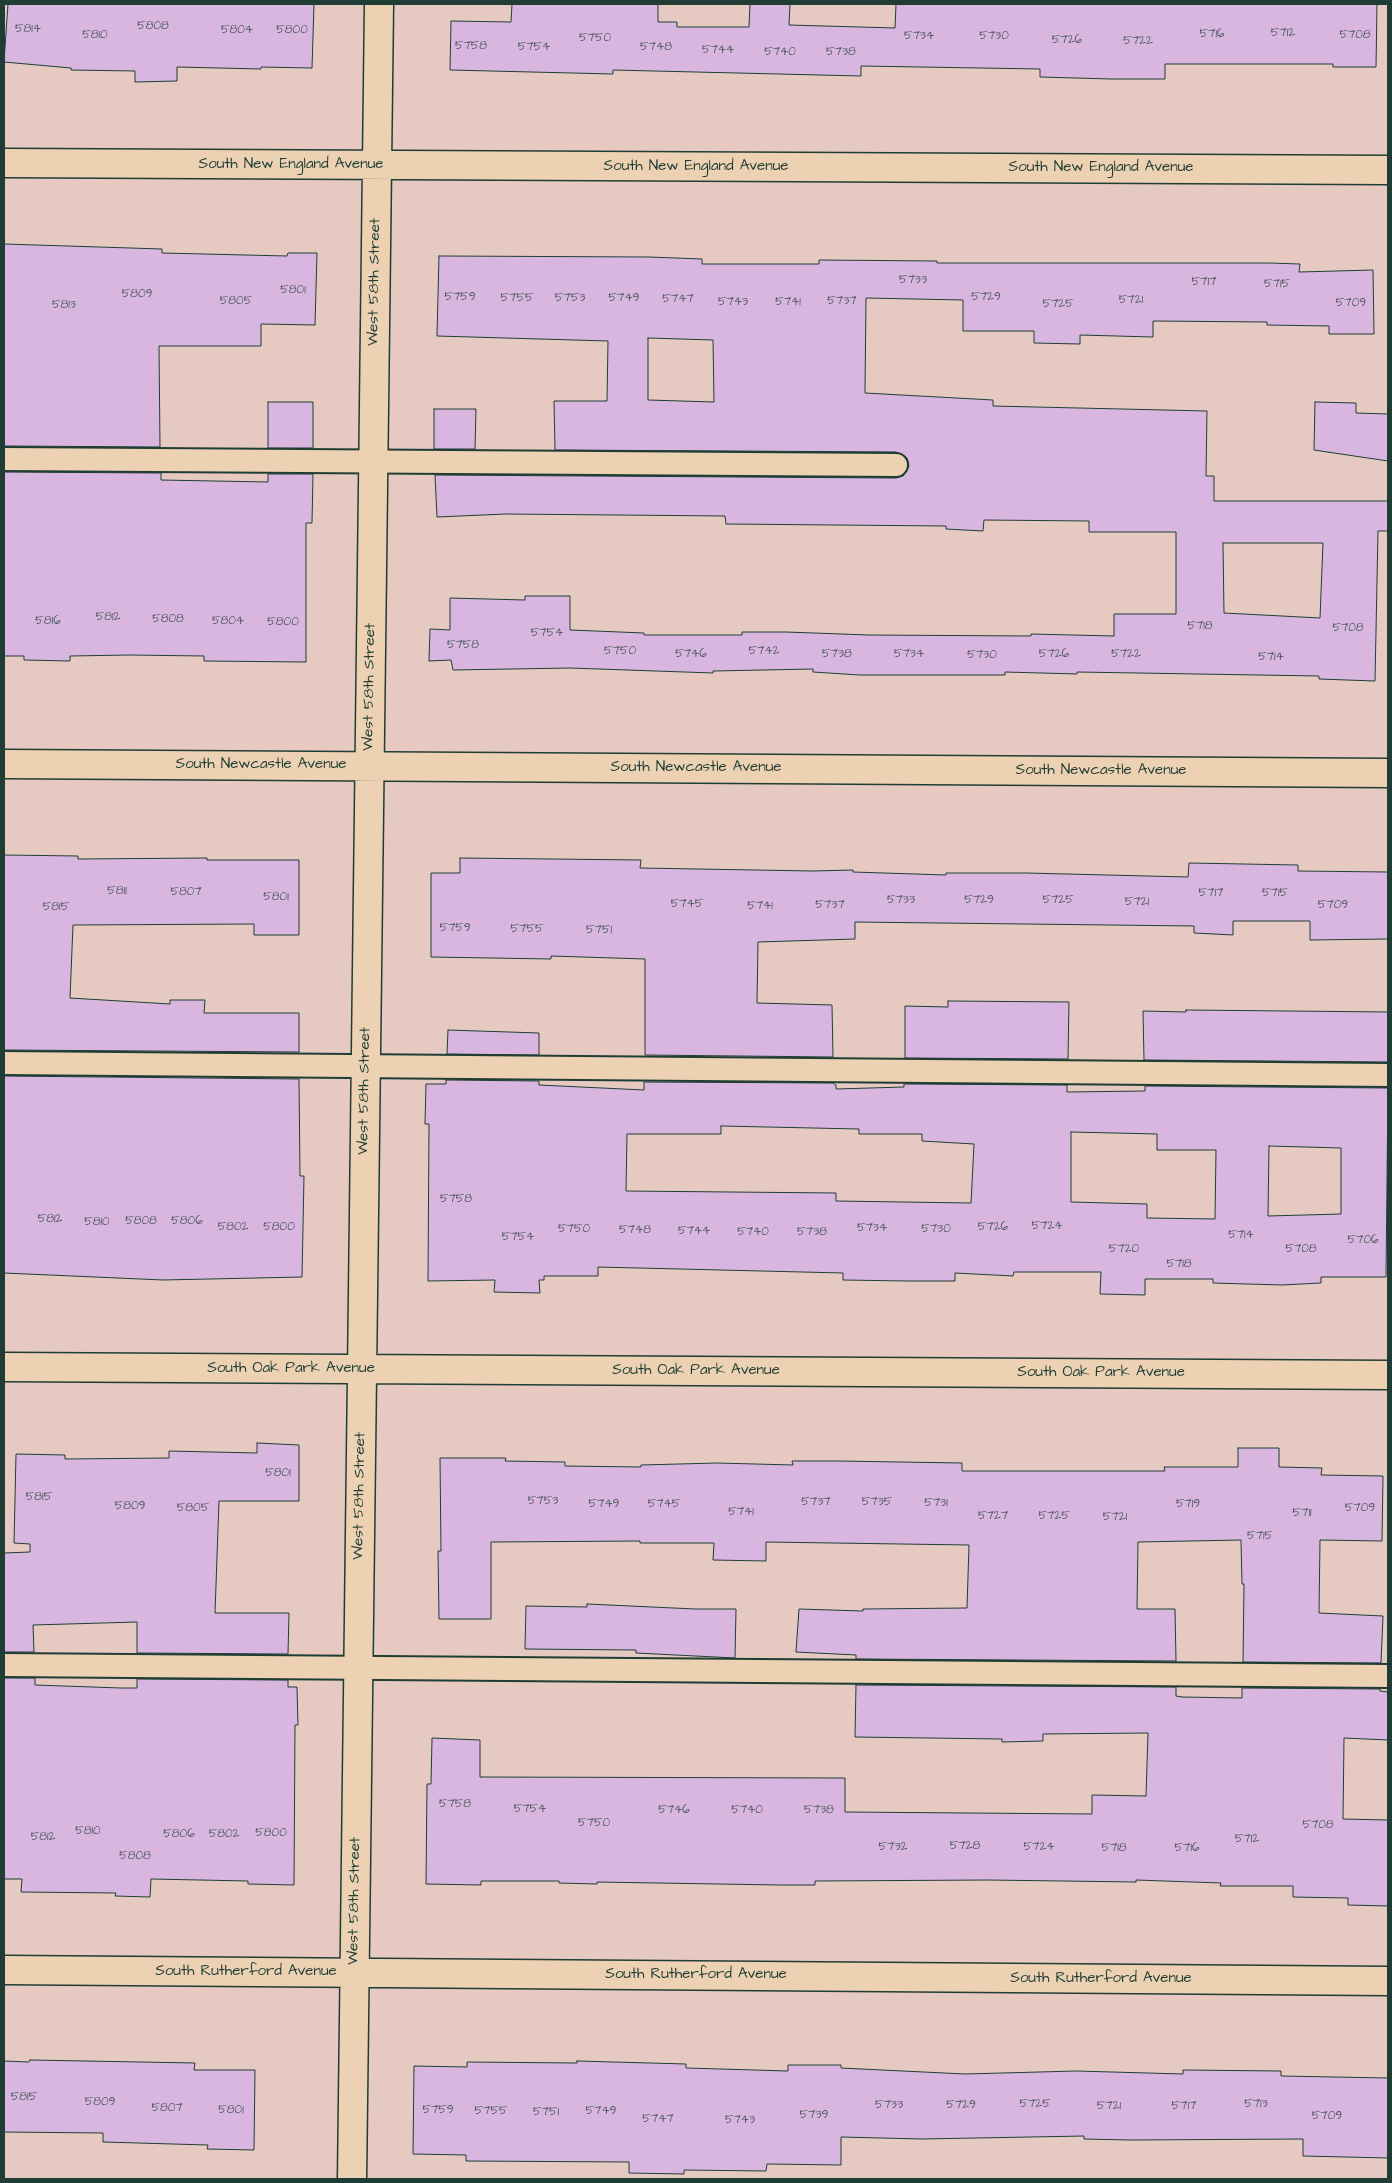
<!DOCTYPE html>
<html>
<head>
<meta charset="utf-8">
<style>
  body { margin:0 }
  #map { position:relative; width:1392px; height:2183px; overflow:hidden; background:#e6c9c0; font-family:"Architects Daughter",sans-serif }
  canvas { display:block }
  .frame { position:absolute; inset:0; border:5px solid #1f3d34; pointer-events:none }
</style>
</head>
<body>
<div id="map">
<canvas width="1392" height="2183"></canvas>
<div class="frame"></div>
</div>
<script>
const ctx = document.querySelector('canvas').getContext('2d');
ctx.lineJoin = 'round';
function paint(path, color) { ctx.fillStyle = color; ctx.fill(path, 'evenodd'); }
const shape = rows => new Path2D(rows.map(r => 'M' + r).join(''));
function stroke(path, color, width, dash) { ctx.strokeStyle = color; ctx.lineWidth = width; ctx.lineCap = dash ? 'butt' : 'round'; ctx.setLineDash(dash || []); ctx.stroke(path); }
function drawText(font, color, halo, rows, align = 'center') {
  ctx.font = font + ' "Architects Daughter",sans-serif'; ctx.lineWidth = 5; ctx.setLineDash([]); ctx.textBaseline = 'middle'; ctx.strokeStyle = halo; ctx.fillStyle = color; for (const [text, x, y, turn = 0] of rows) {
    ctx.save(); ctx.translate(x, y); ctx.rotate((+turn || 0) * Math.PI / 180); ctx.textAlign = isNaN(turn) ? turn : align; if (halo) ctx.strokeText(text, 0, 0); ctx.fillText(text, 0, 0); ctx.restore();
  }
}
const building = shape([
  [8,4,314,4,312,68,261,67,261,69,177,67,177,81,135,82,135,71,71,70,71,68,4,62,8,4],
  [512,4,658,4,658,22,677,22,677,27,749,27,750,4,790,4,789,25,895,28,896,4,1377,4,1376,67,1333,67,1333,64,1165,64,1165,79,1111,79,1040,77,1040,69,861,66,861,76,613,70,613,74,450,70,451,21,511,22,512,4],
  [4,244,162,249,162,253,287,256,288,253,317,253,315,325,261,324,261,346,159,346,160,447,4,446,4,244],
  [439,256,649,257,702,259,702,264,819,264,819,260,937,261,937,263,1269,263,1300,264,1299,272,1373,270,1374,334,1329,334,1329,326,1267,325,1267,322,1153,321,1153,337,1080,335,1080,344,1034,343,1034,331,963,331,963,300,866,298,865,393,993,400,993,406,1207,411,1206,476,1214,476,1214,501,1388,501,1388,531,1378,531,1375,681,1319,679,1319,676,1077,672,1077,674,1005,672,1005,675,860,675,813,672,813,669,713,671,713,673,570,668,453,670,451,660,429,661,430,629,450,630,450,598,525,600,525,596,570,596,570,630,644,633,644,635,742,635,742,632,786,632,869,635,1031,636,1031,634,1114,636,1114,614,1176,614,1176,532,1089,532,1089,521,984,520,983,531,946,529,946,526,726,524,725,516,506,514,437,517,435,475,896,478,903,476,909,466,907,458,896,452,555,450,554,401,607,401,608,341,437,336,439,256],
  [648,338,713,340,714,402,648,400,648,338],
  [1223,543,1323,543,1320,618,1224,613,1223,543],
  [268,402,313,402,313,448,268,448,268,402],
  [1315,402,1356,403,1356,413,1388,414,1388,461,1314,450,1315,402],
  [434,409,476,409,475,449,434,449,434,409],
  [4,472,161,473,161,480,268,482,268,474,313,474,312,523,306,523,306,662,204,661,204,656,130,655,70,656,70,661,24,660,24,656,4,656,4,472],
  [4,855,78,856,78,859,207,858,207,860,299,860,299,935,254,935,254,924,73,925,70,998,170,1004,170,1000,205,1000,204,1013,299,1013,299,1052,4,1050,4,855],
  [460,858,641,860,640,868,813,871,853,870,853,872,946,875,946,873,1026,873,1188,877,1189,863,1298,865,1298,871,1388,872,1388,939,1310,940,1310,921,1233,921,1233,935,1194,933,1194,926,855,922,855,939,758,942,757,1003,832,1005,833,1057,645,1055,645,959,551,956,551,959,431,957,431,873,460,873,460,858],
  [948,1001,1069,1002,1068,1059,905,1058,905,1006,948,1007,948,1001],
  [1186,1010,1388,1012,1388,1062,1144,1060,1143,1011,1186,1012,1186,1010],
  [448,1030,539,1033,539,1055,447,1054,448,1030],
  [4,1076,299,1079,300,1176,304,1176,302,1277,163,1280,4,1273,4,1076],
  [446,1080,539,1081,539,1085,644,1090,644,1082,833,1083,836,1085,836,1089,904,1087,904,1084,1067,1085,1067,1092,1145,1091,1145,1086,1388,1088,1386,1277,1321,1277,1321,1283,1282,1285,1213,1283,1213,1279,1145,1279,1145,1295,1100,1294,1101,1272,1014,1272,1013,1276,955,1273,955,1281,907,1281,843,1280,843,1273,598,1267,598,1276,544,1276,544,1280,539,1280,540,1293,494,1292,495,1280,428,1281,429,1124,425,1124,426,1084,446,1084,446,1080],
  [721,1126,859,1129,859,1134,922,1134,922,1141,974,1144,971,1203,836,1201,836,1193,626,1191,627,1134,721,1134,721,1126],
  [1071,1132,1157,1134,1157,1150,1216,1150,1215,1219,1147,1218,1147,1204,1071,1202,1071,1132],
  [1269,1146,1341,1148,1341,1214,1268,1216,1269,1146],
  [257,1443,299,1445,299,1501,219,1501,215,1613,289,1613,288,1654,137,1653,137,1622,33,1625,34,1652,4,1652,4,1553,30,1552,30,1544,14,1543,16,1454,65,1455,65,1459,169,1458,169,1451,257,1453,257,1443],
  [1238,1448,1279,1448,1279,1467,1322,1468,1321,1475,1383,1476,1382,1541,1320,1540,1319,1613,1383,1616,1381,1663,1243,1662,1244,1584,1242,1584,1241,1540,1138,1542,1137,1609,1175,1609,1176,1661,856,1659,856,1655,796,1652,799,1609,863,1611,863,1609,967,1608,969,1545,766,1542,766,1561,713,1560,714,1543,640,1543,640,1541,491,1542,491,1619,439,1619,438,1551,441,1551,440,1458,506,1458,505,1461,565,1462,565,1466,641,1467,641,1465,717,1463,793,1465,792,1461,838,1461,962,1463,962,1471,1165,1471,1164,1467,1238,1467,1238,1448],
  [587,1604,695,1609,736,1609,735,1658,636,1653,636,1650,525,1649,526,1606,587,1607,587,1604],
  [4,1678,35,1678,35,1685,121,1688,137,1688,137,1679,288,1680,288,1687,297,1687,298,1725,295,1725,294,1885,248,1884,248,1881,151,1879,150,1897,115,1896,116,1893,21,1892,22,1879,4,1879,4,1678],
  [856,1685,1176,1687,1176,1696,1182,1697,1242,1698,1242,1688,1380,1689,1380,1691,1388,1692,1388,1740,1344,1738,1343,1819,1388,1820,1388,1906,1348,1905,1348,1898,1293,1897,1293,1886,1220,1886,1221,1883,1136,1880,1136,1882,988,1880,815,1881,815,1885,779,1885,597,1882,597,1884,559,1883,559,1881,481,1881,481,1885,426,1884,427,1784,431,1784,432,1738,480,1740,480,1777,845,1778,845,1812,1092,1814,1092,1795,1146,1796,1148,1733,1043,1734,1043,1741,1002,1742,1002,1739,855,1737,856,1685],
  [30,2060,195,2063,194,2070,255,2070,254,2150,207,2149,208,2145,103,2142,103,2133,4,2132,4,2061,29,2062,30,2060],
  [577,2061,686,2064,686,2068,788,2071,788,2065,841,2065,841,2068,965,2074,1076,2071,1183,2074,1183,2070,1281,2071,1281,2076,1388,2078,1388,2158,1303,2156,1303,2139,1130,2140,1084,2139,1084,2136,922,2139,841,2137,841,2165,767,2164,766,2171,684,2170,684,2174,629,2173,629,2162,466,2161,466,2155,413,2154,414,2066,467,2067,467,2062,577,2063,577,2061]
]);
paint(building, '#d9b6e0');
stroke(building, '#1f3d34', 1);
const service = shape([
  [4,459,896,465],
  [4,1063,1388,1075],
  [4,1665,1388,1676]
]);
const minor = shape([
  [4,163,1388,170],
  [4,764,1388,773],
  [4,1367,1388,1375],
  [4,1970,1388,1981],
  [352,2179,379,4]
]);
stroke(service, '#1f3d34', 26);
stroke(minor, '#1f3d34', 31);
stroke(service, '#ecd1b3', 22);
stroke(minor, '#ecd1b3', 28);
drawText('12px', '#4e5b5f', null, [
  ["5808",153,26],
  ["5814",28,29],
  ["5804",237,30],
  ["5800",292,30],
  ["5712",1283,33],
  ["5716",1212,34],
  ["5810",95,35],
  ["5708",1355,35],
  ["5734",919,36],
  ["5730",994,36],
  ["5750",595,38],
  ["5726",1067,40],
  ["5722",1138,41],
  ["5758",471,46],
  ["5754",534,47],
  ["5748",656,47],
  ["5744",718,50],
  ["5740",780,52],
  ["5738",841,52],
  ["5733",913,280],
  ["5717",1204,282],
  ["5715",1277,284],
  ["5801",293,290],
  ["5809",137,294],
  ["5759",460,297],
  ["5729",986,297],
  ["5755",517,298],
  ["5753",570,298],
  ["5749",624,298],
  ["5747",678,299],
  ["5721",1131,300],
  ["5805",236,301],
  ["5737",842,301],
  ["5743",733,302],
  ["5741",788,302],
  ["5709",1351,303],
  ["5725",1058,304],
  ["5813",64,305],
  ["5812",108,617],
  ["5808",168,619],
  ["5816",48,621],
  ["5804",228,621],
  ["5800",283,622],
  ["5718",1200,626],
  ["5708",1348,628],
  ["5754",547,633],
  ["5758",463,645],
  ["5750",620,651],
  ["5742",764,651],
  ["5746",691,654],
  ["5738",837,654],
  ["5734",909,654],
  ["5726",1054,654],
  ["5722",1126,654],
  ["5730",982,655],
  ["5714",1271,657],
  ["5811",117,891],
  ["5807",186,892],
  ["5717",1211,893],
  ["5715",1275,893],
  ["5801",276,897],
  ["5733",901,900],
  ["5729",979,900],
  ["5725",1058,900],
  ["5721",1137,902],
  ["5745",687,904],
  ["5737",830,905],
  ["5709",1333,905],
  ["5741",760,906],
  ["5815",56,907],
  ["5759",455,928],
  ["5755",527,929],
  ["5751",599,930],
  ["5758",456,1199],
  ["5812",50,1219],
  ["5808",141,1221],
  ["5806",187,1221],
  ["5810",97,1222],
  ["5724",1047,1226],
  ["5802",233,1227],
  ["5800",279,1227],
  ["5726",993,1227],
  ["5734",872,1228],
  ["5750",574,1229],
  ["5730",936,1229],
  ["5748",635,1230],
  ["5744",694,1231],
  ["5740",753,1232],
  ["5738",812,1232],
  ["5714",1241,1235],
  ["5754",518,1237],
  ["5706",1363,1240],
  ["5720",1124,1249],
  ["5708",1301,1249],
  ["5718",1179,1264],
  ["5801",278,1473],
  ["5815",39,1497],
  ["5753",543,1501],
  ["5737",816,1502],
  ["5735",877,1502],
  ["5731",936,1503],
  ["5749",604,1504],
  ["5745",664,1504],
  ["5719",1188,1504],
  ["5809",130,1506],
  ["5805",193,1508],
  ["5709",1360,1508],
  ["5741",741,1512],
  ["5711",1302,1513],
  ["5727",993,1516],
  ["5725",1054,1516],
  ["5721",1115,1517],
  ["5715",1260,1536],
  ["5758",455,1804],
  ["5754",530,1809],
  ["5746",674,1810],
  ["5740",747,1810],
  ["5738",819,1810],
  ["5750",594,1823],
  ["5708",1318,1825],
  ["5810",88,1831],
  ["5800",271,1833],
  ["5806",179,1834],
  ["5802",224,1834],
  ["5812",43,1837],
  ["5712",1247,1839],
  ["5728",965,1846],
  ["5732",893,1847],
  ["5724",1039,1847],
  ["5718",1114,1848],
  ["5716",1187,1848],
  ["5808",135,1856],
  ["5815",24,2097],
  ["5809",100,2102],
  ["5725",1035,2104],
  ["5713",1256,2104],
  ["5733",889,2105],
  ["5729",961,2105],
  ["5721",1109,2106],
  ["5717",1184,2106],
  ["5807",167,2108],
  ["5801",231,2110],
  ["5759",438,2110],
  ["5755",491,2111],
  ["5749",601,2111],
  ["5751",546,2112],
  ["5739",814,2115],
  ["5709",1327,2116],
  ["5747",658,2119],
  ["5743",740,2120]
]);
drawText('15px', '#1f3d34', '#ecd1b3', [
  ["South New England Avenue",291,165],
  ["South New England Avenue",696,167],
  ["South New England Avenue",1101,168],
  ["West 58th Street",375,282,-89],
  ["West 58th Street",370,687,-89],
  ["South Newcastle Avenue",261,765],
  ["South Newcastle Avenue",696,768],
  ["South Newcastle Avenue",1101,771],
  ["West 58th Street",365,1091,-89],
  ["South Oak Park Avenue",291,1369],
  ["South Oak Park Avenue",696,1371],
  ["South Oak Park Avenue",1101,1373],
  ["West 58th Street",360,1496,-89],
  ["West 58th Street",355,1901,-89],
  ["South Rutherford Avenue",246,1972],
  ["South Rutherford Avenue",696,1975],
  ["South Rutherford Avenue",1101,1979]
]);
</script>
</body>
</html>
